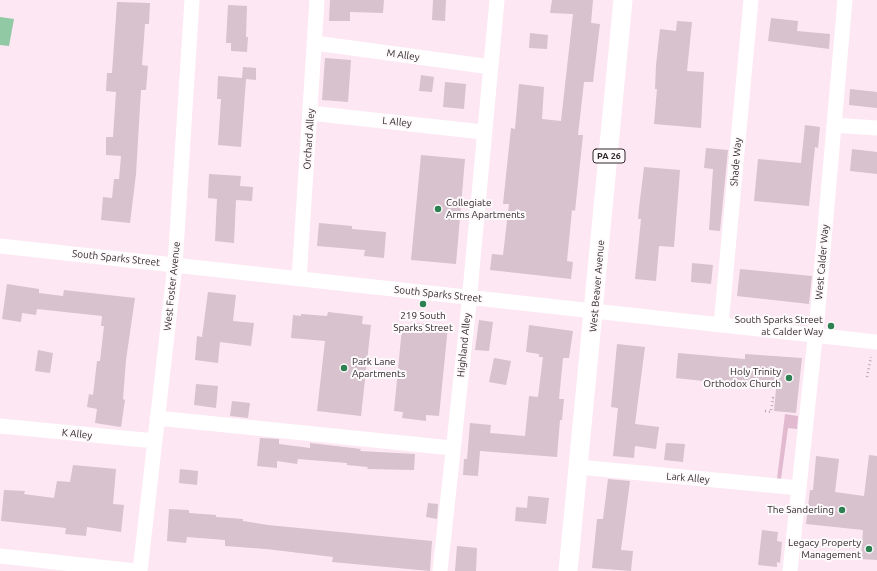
<!DOCTYPE html>
<html>
<head>
<meta charset="utf-8">
<style>
  body { margin:0 }
  canvas { display:block; background:#fce7f2 }
</style>
</head>
<body>
<canvas width="877" height="571"></canvas>
<script>
const ctx = document.querySelector('canvas').getContext('2d');
ctx.lineJoin = 'round';
function paint(path, color) { ctx.fillStyle = color; ctx.fill(path, 'evenodd'); }
const shape = rows => new Path2D(rows.map(r => 'M' + r).join(''));
function stroke(path, color, width, dash) { ctx.strokeStyle = color; ctx.lineWidth = width; ctx.lineCap = dash ? 'butt' : 'round'; ctx.setLineDash(dash || []); ctx.stroke(path); }
function drawText(font, color, halo, rows, align = 'center') {
  ctx.font = font + ' Ubuntu,sans-serif'; ctx.lineWidth = 4; ctx.setLineDash([]); ctx.textBaseline = 'middle'; ctx.strokeStyle = halo; ctx.fillStyle = color; for (const [text, x, y, turn = 0] of rows) {
    ctx.save(); ctx.translate(x, y); ctx.rotate((+turn || 0) * Math.PI / 180); ctx.textAlign = isNaN(turn) ? turn : align; if (halo) ctx.strokeText(text, 0, 0); ctx.fillText(text, 0, 0); ctx.restore();
  }
}
paint(shape([
  [785,414,798,416,797,429,788,428,781,479,777,479]
]), '#e2bad0');
paint(shape([
  [0,17,14,19,9,46,0,45]
]), '#91c9a4');
paint(shape([
  [330,0,384,0,383,13,350,12,350,21,329,21],
  [433,0,446,0,445,21,432,20],
  [552,0,593,0,591,23,600,24,593,82,584,82,578,135,583,135,575,211,572,210,567,261,573,262,571,279,490,270,492,254,503,255,509,204,503,204,511,128,515,129,519,84,544,87,542,119,561,121,573,14,550,13],
  [117,2,150,3,149,24,145,24,142,65,148,66,146,90,141,90,136,174,130,223,101,220,103,197,112,198,114,179,119,179,121,156,106,155,106,137,113,137,116,92,106,91,107,73,112,73],
  [228,5,247,6,246,37,248,37,247,52,231,51,231,43,226,43],
  [771,18,798,21,797,31,830,34,829,49,768,41],
  [677,21,692,22,687,71,704,72,701,128,654,124,657,89,655,89,656,65,660,29,676,31],
  [530,33,548,35,547,49,529,48],
  [325,58,351,60,348,102,322,100],
  [243,67,256,68,256,80,246,79,241,147,218,145,221,99,217,99,218,76,242,78],
  [421,75,434,77,432,92,419,91],
  [445,82,466,84,464,109,443,107],
  [850,89,877,92,877,108,849,105],
  [805,125,820,127,818,148,815,147,809,206,754,201,758,159,801,163],
  [706,148,728,150,720,231,709,230,713,169,704,168],
  [852,149,877,152,877,174,850,171],
  [421,155,465,159,456,264,411,260],
  [644,167,680,170,674,247,659,246,656,281,635,279,641,219,638,219,639,208],
  [209,174,241,176,240,186,253,187,252,201,236,200,234,243,215,241,217,199,208,198],
  [319,223,352,226,352,229,386,232,384,258,364,256,365,250,317,246],
  [692,263,713,265,711,284,691,282],
  [740,269,812,276,809,304,737,296],
  [7,284,39,289,39,293,63,296,64,290,135,298,126,360,123,399,125,400,121,427,95,423,97,409,87,407,89,394,93,395,97,361,100,361,104,326,101,326,102,316,37,309,36,315,22,313,21,322,2,319],
  [208,292,236,295,233,321,254,323,251,346,220,342,218,363,195,360,197,336,202,337],
  [328,312,363,316,362,324,371,325,361,416,317,411,325,341,291,338,293,315,301,316,301,314,327,316],
  [479,320,493,322,489,351,475,350],
  [412,323,448,326,439,416,426,415,426,421,402,418,403,412,394,411,402,328,412,329],
  [529,325,573,331,569,358,563,358,559,399,564,399,562,420,560,420,557,457,480,451,478,476,463,475,464,459,467,459,470,423,491,425,490,433,525,436,529,396,538,397,543,357,539,357,539,354,526,352],
  [617,344,645,347,635,424,659,427,656,449,635,446,634,458,613,456,618,408,611,407],
  [38,350,53,353,50,373,35,371],
  [678,353,745,359,745,354,802,358,796,413,774,411,776,389,676,378],
  [494,358,511,361,506,385,489,382],
  [196,384,218,386,216,408,194,405],
  [232,401,250,403,248,418,230,416],
  [260,438,279,439,279,444,310,448,310,443,361,449,360,451,415,454,414,470,367,469,368,467,347,465,347,463,298,459,297,464,277,461,277,468,257,466],
  [666,443,685,444,683,462,664,460],
  [869,455,877,456,877,560,861,559,863,530,806,524,810,490,813,490,816,456,839,459,835,492,864,496],
  [73,465,116,469,113,504,124,505,121,532,87,527,86,536,65,534,66,528,1,521,4,490,25,491,24,494,54,498,57,481,70,482],
  [180,469,198,471,197,485,179,483],
  [608,479,630,481,621,550,633,551,631,571,592,568,597,519,603,519],
  [528,496,549,498,546,524,515,521,516,507,527,508],
  [428,503,438,504,437,519,426,517],
  [169,509,189,510,189,513,216,515,216,517,243,519,243,521,268,525,432,541,430,571,332,562,333,557,266,549,225,546,225,540,187,537,186,543,167,541],
  [762,530,778,532,777,541,782,542,780,563,777,562,777,567,758,565],
  [457,546,477,548,476,571,455,571]
]), '#d7c2cd');
stroke(shape([
  [867,377,871,357],
  [765,411,771,412,773,398,775,398]
]), '#b9a8b1', 2.5, [1, 3]);
stroke(shape([
  [315,43,491,67],
  [310,113,483,132],
  [834,125,877,128],
  [0,246,877,342],
  [299,279,317,0],
  [721,325,751,0],
  [157,418,452,448],
  [0,426,155,441],
  [578,467,799,488],
  [0,556,135,571],
  [140,571,175,265,192,0],
  [440,571,468,313,497,0],
  [790,571,817,320,845,0]
]), '#fff', 15);
stroke(shape([
  [568,571,623,0]
]), '#fff', 19);
for (const [x, y, r, color] of [
  [438,209,4,"#2c8052"],
  [423,304,4,"#2c8052"],
  [831,326,4,"#2c8052"],
  [344,368,4,"#2c8052"],
  [789,378,4,"#2c8052"],
  [842,510,4,"#2c8052"],
  [869,549,4,"#2c8052"]
]) { const dot = new Path2D(); dot.arc(x, y, r, 0, 2 * Math.PI); ctx.fillStyle = color; ctx.fill(dot); stroke(dot, '#fefafc', 1.5); }
for (const [x, y, w] of [
  [609,156,32]
]) { const box = new Path2D(); box.roundRect(x - w / 2, y - 7, w, 14, 3); ctx.fillStyle = '#fefafc'; ctx.fill(box); stroke(box, '#30282c', 1); }
drawText('bold 9px', '#30282c', null, [
  ["PA 26",609,156]
]);
drawText('10px', '#30282c', '#fefafc', [
  ["M Alley",403,55,8],
  ["L Alley",397,122,6],
  ["Orchard Alley",309,139,-86],
  ["Shade Way",736,162,-85],
  ["South Sparks Street",116,258,6],
  ["West Calder Way",822,262,-85],
  ["West Foster Avenue",172,286,-84],
  ["West Beaver Avenue",597,286,-85],
  ["South Sparks Street",438,294,6],
  ["Highland Alley",464,345,-84],
  ["K Alley",77,434,6],
  ["Lark Alley",688,478,5]
]);
drawText('10px', '#30282c', '#fefafc', [
  ["Collegiate",446,203,"left"],
  ["Arms Apartments",446,215,"left"],
  ["219 South",423,316,"center"],
  ["Sparks Street",423,328,"center"],
  ["South Sparks Street",823,320],
  ["at Calder Way",823,332],
  ["Park Lane",352,362,"left"],
  ["Apartments",352,374,"left"],
  ["Holy Trinity",781,372],
  ["Orthodox Church",781,384],
  ["The Sanderling",834,510],
  ["Legacy Property",861,543],
  ["Management",861,555]
], 'right');
</script>
</body>
</html>
